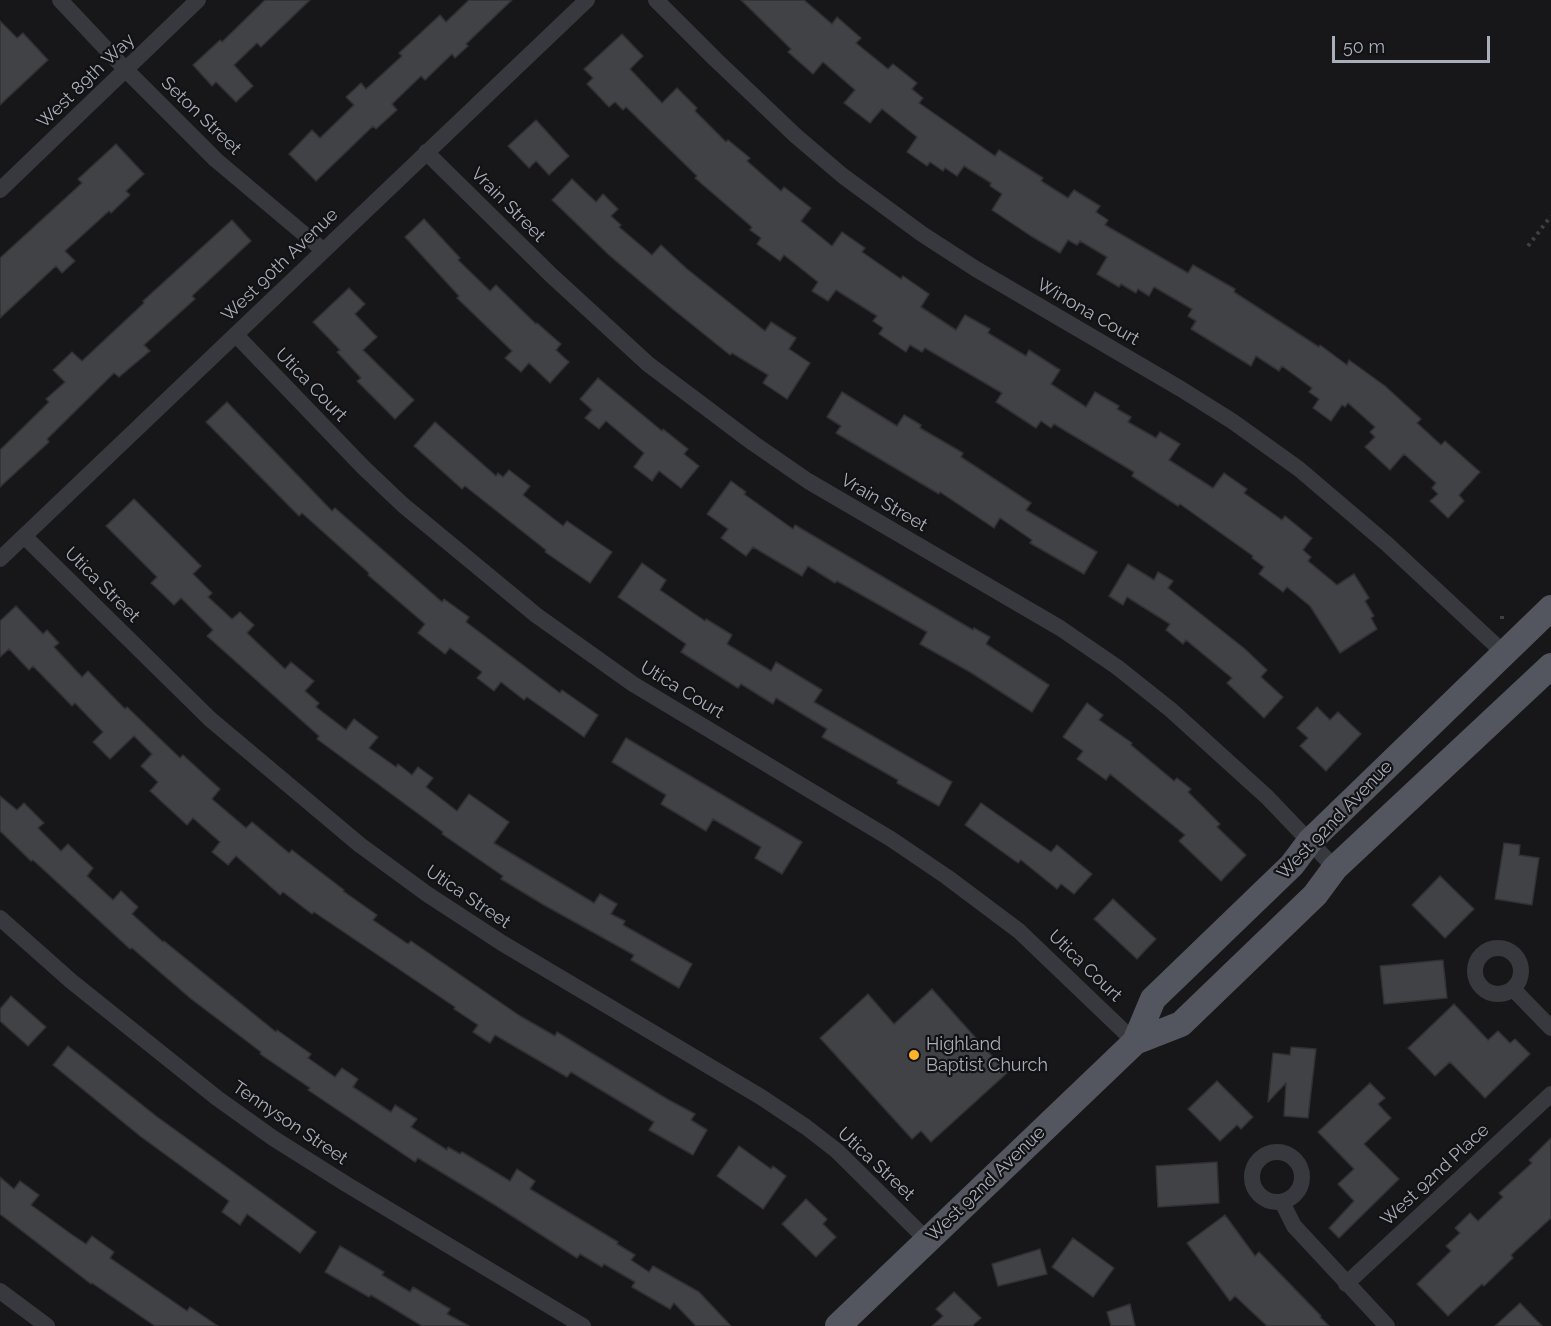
<!DOCTYPE html>
<html>
<head>
<meta charset="utf-8">
<style>
  body { margin:0 }
  #map { position:relative; width:1551px; height:1326px; overflow:hidden; background:#171719; font-family:Raleway,sans-serif }
  canvas { display:block }
  .scale { position:absolute; left:1332px; top:36px; width:158px; height:27px; box-sizing:border-box; border:3px solid #a8aeba; border-top:0; padding-left:8px; font-size:18px; line-height:21px; white-space:nowrap; color:#a8aeba; -webkit-text-stroke:4px #121214; paint-order:stroke }
</style>
</head>
<body>
<div id="map">
<canvas width="1551" height="1326"></canvas>
<div class="scale">50 m</div>
</div>
<script>
const ctx = document.querySelector('canvas').getContext('2d');
ctx.lineJoin = 'round';
function paint(path, color) { ctx.fillStyle = color; ctx.fill(path, 'evenodd'); }
const shape = rows => new Path2D(rows.map(r => 'M' + r).join(''));
function stroke(path, color, width, dash) { ctx.strokeStyle = color; ctx.lineWidth = width; ctx.lineCap = dash ? 'butt' : 'round'; ctx.setLineDash(dash || []); ctx.stroke(path); }
function drawText(font, color, halo, rows, align = 'center') {
  ctx.font = font + ' Raleway,sans-serif'; ctx.lineWidth = 4.5; ctx.setLineDash([]); ctx.textBaseline = 'middle'; ctx.strokeStyle = halo; ctx.fillStyle = color; for (const [text, x, y, turn = 0] of rows) {
    ctx.save(); ctx.translate(x, y); ctx.rotate((+turn || 0) * Math.PI / 180); ctx.textAlign = isNaN(turn) ? turn : align; if (halo) ctx.strokeText(text, 0, 0); ctx.fillText(text, 0, 0); ctx.restore();
  }
}
const building = shape([
  [265,0,310,0,261,47,257,43,234,65,253,86,236,102,216,82,212,86,193,65,220,40,222,42,265,0],
  [469,0,512,0,466,44,468,46,455,58,452,54,425,80,421,76,392,104,397,110,376,129,373,126,316,181,289,154,312,130,320,138,354,105,346,97,361,83,366,89,402,56,399,53,440,15,446,22,469,0],
  [741,0,804,0,832,24,837,17,861,38,856,43,888,69,893,64,917,83,912,89,923,98,919,103,995,156,999,150,1043,178,1041,181,1068,198,1074,190,1100,206,1096,212,1108,220,1105,225,1188,273,1193,265,1235,289,1234,292,1319,347,1320,345,1347,365,1349,360,1385,386,1421,419,1417,423,1441,445,1445,441,1480,472,1459,495,1464,501,1448,518,1430,501,1438,494,1432,488,1436,483,1404,454,1390,470,1365,447,1375,437,1370,432,1375,427,1348,403,1345,407,1342,405,1331,421,1313,408,1319,399,1309,392,1312,388,1282,366,1279,371,1256,356,1251,366,1191,329,1196,321,1188,316,1192,309,1154,287,1149,296,1138,289,1136,293,1121,284,1119,287,1097,274,1107,257,1080,241,1077,245,1068,240,1060,253,1031,236,992,210,1002,194,990,186,991,183,964,166,957,176,945,168,943,171,930,162,927,166,907,152,917,137,882,109,870,123,844,103,855,90,823,62,813,74,788,52,791,49,741,0],
  [0,21,17,38,23,33,48,60,0,105,0,21],
  [622,34,643,56,630,69,662,103,677,88,697,108,695,111,726,142,728,140,750,158,747,161,781,191,784,187,811,208,801,221,832,246,842,232,865,248,862,252,901,279,903,276,929,294,921,307,956,330,965,315,990,329,988,333,1026,356,1029,350,1060,370,1051,384,1086,407,1095,392,1119,406,1117,409,1131,417,1128,422,1156,438,1160,432,1180,444,1169,460,1213,488,1224,473,1247,489,1244,493,1282,520,1285,516,1312,538,1303,550,1311,557,1308,561,1337,585,1354,574,1369,598,1365,601,1374,616,1371,618,1377,629,1340,653,1310,606,1287,587,1283,592,1259,574,1264,567,1252,558,1253,556,1180,504,1178,506,1132,476,1134,472,1054,424,1051,428,1041,421,1036,428,996,402,1002,393,925,348,922,352,910,345,906,352,879,334,883,328,873,321,877,316,836,290,828,301,812,291,818,282,784,255,780,261,757,244,761,238,750,230,752,227,695,178,697,176,626,107,623,110,615,102,609,107,587,84,593,78,584,69,622,34],
  [536,120,569,156,549,175,536,161,529,168,508,146,536,120],
  [116,144,144,174,126,191,130,195,111,213,109,211,65,251,75,261,62,273,56,266,0,318,0,258,82,183,78,179,116,144],
  [572,179,596,202,603,194,618,209,611,216,621,225,619,227,652,255,661,245,687,269,765,331,771,322,796,338,789,349,810,363,787,399,763,383,768,375,732,353,730,355,674,310,609,255,552,200,572,179],
  [424,219,460,258,458,260,490,291,496,285,536,324,537,323,561,344,556,350,569,362,550,383,529,363,521,372,505,358,512,351,457,298,459,296,405,237,424,219],
  [232,220,251,241,192,296,195,299,144,345,150,351,119,377,114,373,47,439,49,442,0,487,0,450,49,402,46,399,65,382,53,370,72,352,82,361,144,303,143,301,232,220],
  [349,288,365,304,355,314,377,337,363,350,414,400,395,419,357,381,361,378,337,352,340,350,313,322,349,288],
  [598,378,662,431,663,429,688,449,684,454,699,466,681,488,659,471,652,481,634,467,644,453,606,421,599,429,585,418,592,410,580,399,598,378],
  [842,392,897,426,904,415,921,425,920,428,963,453,961,457,1031,503,1026,510,1097,552,1084,574,1030,543,1032,540,1000,518,994,528,940,492,939,494,836,433,841,426,827,417,842,392],
  [227,402,332,511,335,508,442,602,444,599,469,617,466,622,560,693,562,690,598,715,584,737,527,697,524,700,501,682,494,691,477,678,482,672,450,648,445,654,418,633,425,624,368,575,369,573,302,513,299,516,206,422,227,402],
  [435,422,496,476,498,473,503,477,509,470,530,486,523,495,563,526,567,521,612,552,590,583,545,552,546,550,465,486,462,489,414,446,435,422],
  [731,481,746,492,744,494,793,529,795,525,973,630,974,628,990,637,986,644,1049,685,1032,712,970,672,920,644,927,632,837,581,835,583,808,566,802,576,753,547,746,556,721,538,728,529,707,514,731,481],
  [134,499,201,566,193,574,212,593,208,597,232,619,240,612,254,625,247,633,285,669,291,662,314,681,305,691,319,703,316,707,346,730,354,719,378,737,369,748,396,767,398,764,412,775,418,767,433,778,426,787,457,811,469,794,509,822,494,843,594,903,600,894,617,904,611,914,625,921,623,925,692,964,679,988,631,960,634,955,544,905,501,879,503,876,442,834,443,832,317,739,319,736,207,636,213,630,181,598,174,605,151,583,157,577,106,526,134,499],
  [642,563,666,580,660,590,705,621,706,619,732,635,727,644,771,671,776,662,822,690,814,702,952,782,939,806,897,783,898,780,822,737,827,729,776,698,773,704,741,684,738,688,681,652,686,644,618,597,642,563],
  [1128,564,1154,580,1158,572,1173,581,1168,588,1245,649,1267,670,1261,677,1283,697,1264,718,1227,683,1232,678,1186,640,1183,644,1166,630,1170,624,1127,597,1123,605,1109,596,1128,564],
  [16,606,43,634,47,630,59,643,54,647,82,677,88,671,125,709,127,707,180,758,183,755,220,789,212,799,246,828,252,822,289,853,292,850,344,890,343,891,377,915,373,920,408,944,411,941,520,1016,555,1036,557,1032,667,1099,695,1114,691,1120,707,1130,693,1155,649,1130,654,1122,571,1072,567,1077,495,1035,490,1043,473,1032,478,1025,454,1009,455,1007,314,912,312,914,283,892,280,895,236,856,228,865,212,852,220,842,193,818,187,825,150,791,158,782,141,766,152,754,134,736,110,759,93,742,103,732,75,703,72,706,33,666,29,670,9,649,0,657,0,621,16,606],
  [1087,703,1103,715,1099,720,1132,743,1131,745,1174,781,1177,778,1191,789,1188,792,1220,824,1217,827,1246,855,1221,881,1179,841,1185,835,1110,774,1106,780,1077,759,1083,751,1063,737,1087,703],
  [1317,707,1330,720,1338,712,1361,734,1326,771,1300,746,1308,738,1297,728,1317,707],
  [626,738,802,842,782,874,755,858,761,847,713,819,706,831,661,804,666,795,612,762,626,738],
  [0,796,17,810,24,803,44,823,38,828,61,851,68,844,93,868,87,876,113,900,121,891,138,907,132,914,163,942,164,941,276,1032,277,1030,311,1054,308,1058,335,1077,342,1068,358,1079,353,1087,391,1112,395,1105,417,1119,411,1127,447,1150,448,1147,460,1154,462,1152,510,1181,517,1169,535,1181,530,1189,618,1242,617,1244,635,1255,631,1260,649,1272,653,1266,699,1292,731,1326,696,1326,674,1303,670,1309,632,1287,635,1282,604,1264,602,1267,580,1254,577,1258,495,1205,418,1158,415,1162,308,1090,310,1088,260,1054,261,1052,190,998,132,948,130,949,33,860,31,861,0,831,0,796],
  [981,803,1051,852,1057,845,1092,874,1074,894,1061,884,1057,889,1021,860,1018,863,965,825,981,803],
  [1504,843,1520,845,1519,855,1539,858,1532,905,1495,899,1504,843],
  [1440,876,1474,909,1445,938,1412,905,1440,876],
  [1113,899,1156,939,1137,959,1094,919,1113,899],
  [1443,960,1447,998,1384,1004,1380,966,1443,960],
  [932,989,1007,1073,931,1142,921,1131,912,1139,820,1038,868,994,894,1024,932,989],
  [11,996,46,1027,28,1046,0,1021,0,1009,11,996],
  [1454,1004,1488,1040,1498,1031,1510,1043,1515,1039,1530,1054,1485,1098,1450,1062,1435,1076,1408,1048,1454,1004],
  [68,1046,156,1116,316,1232,300,1253,247,1214,240,1225,222,1212,229,1201,140,1136,53,1065,68,1046],
  [1291,1047,1316,1049,1308,1118,1284,1116,1286,1083,1268,1102,1273,1053,1290,1055,1291,1047],
  [1217,1081,1253,1117,1241,1129,1237,1125,1220,1141,1188,1109,1217,1081],
  [1370,1083,1385,1098,1378,1104,1391,1118,1364,1144,1399,1179,1339,1238,1329,1228,1354,1201,1338,1184,1354,1169,1318,1132,1370,1083],
  [1551,1138,1551,1218,1511,1255,1513,1258,1484,1286,1482,1284,1448,1316,1417,1284,1451,1251,1446,1246,1460,1233,1455,1228,1470,1213,1478,1221,1503,1197,1499,1193,1532,1163,1529,1160,1551,1138],
  [739,1146,771,1169,773,1166,786,1176,763,1209,717,1176,739,1146],
  [1217,1162,1219,1203,1158,1207,1156,1166,1217,1162],
  [0,1177,14,1189,20,1181,39,1195,31,1205,71,1234,86,1244,92,1236,114,1252,110,1258,187,1311,190,1307,218,1326,155,1326,92,1283,91,1284,0,1214,0,1177],
  [806,1199,827,1219,823,1224,836,1237,816,1257,782,1224,806,1199],
  [1225,1215,1255,1256,1259,1252,1321,1316,1320,1317,1329,1326,1267,1326,1235,1296,1230,1301,1187,1243,1225,1215],
  [1073,1238,1114,1268,1093,1297,1052,1267,1073,1238],
  [340,1246,384,1272,382,1275,410,1292,413,1287,450,1309,447,1314,469,1326,422,1326,371,1295,369,1297,325,1272,340,1246],
  [1040,1249,1047,1274,998,1286,992,1264,1040,1249],
  [954,1292,981,1318,972,1326,932,1326,943,1316,936,1309,954,1292],
  [1520,1303,1542,1326,1495,1326,1520,1303],
  [1130,1304,1135,1326,1111,1326,1107,1312,1130,1304]
]);
paint(building, '#414246');
stroke(building, '#313135', 1.5);
stroke(shape([
  [1528,246,1551,216],
  [1502,619,1502,614]
]), '#3e4045', 4, [3, 4.5]);
stroke(shape([
  [60,0,126,70,216,160,323,250],
  [656,0,715,59,796,136,843,176,922,234,976,269,1181,389,1232,421,1299,469,1387,544,1504,653],
  [426,152,551,275,648,364,753,443,808,481,1060,628,1117,667,1171,710,1267,797,1335,868],
  [0,190,198,0],
  [236,335,363,467,403,505,536,615,633,684,891,839,947,877,1019,931,1135,1042],
  [24,536,210,719,360,845,427,894,502,943,761,1097,806,1127,837,1151,927,1240],
  [0,559,587,0],
  [0,918,71,981,217,1098,273,1138,346,1184,583,1326],
  '1475 971a23 23 0 1 1 46 0a23 23 0 1 1-46 0Z',
  [1513,989,1551,1028],
  '1252 1177a25 25 0 1 1 50 0a25 25 0 1 1-50 0Z',
  [1282,1202,1294,1226,1387,1326],
  [1346,1284,1551,1094],
  [0,1291,47,1326]
]), '#38393e', 16);
stroke(shape([
  [1135,1042,1153,999,1292,865,1310,841,1551,608],
  [838,1326,1135,1042,1181,1024,1315,895,1335,868,1551,666]
]), '#53565e', 26);
for (const [x, y, r, color] of [
  [914,1055,6,"#fdb22b"]
]) { const dot = new Path2D(); dot.arc(x, y, r, 0, 2 * Math.PI); ctx.fillStyle = color; ctx.fill(dot); stroke(dot, '#121214', 2); }
drawText('18px', '#a8aeba', '#121214', [
  ["West 89th Way",86,81,-44],
  ["Seton Street",201,116,44],
  ["Vrain Street",508,205,45],
  ["West 90th Avenue",280,265,-44],
  ["Winona Court",1088,312,30],
  ["Utica Court",311,385,46],
  ["Vrain Street",884,503,30],
  ["Utica Street",102,585,45],
  ["Utica Court",682,690,31],
  ["West 92nd Avenue",1335,820,-46],
  ["Utica Street",468,897,34],
  ["Utica Court",1085,966,44],
  ["Tennyson Street",290,1123,34],
  ["Utica Street",876,1164,43],
  ["West 92nd Place",1435,1175,-43],
  ["West 92nd Avenue",986,1184,-44]
]);
drawText('18px', '#a8aeba', '#121214', [
  ["Highland",926,1045],
  ["Baptist Church",926,1066]
], 'left');
</script>
</body>
</html>
